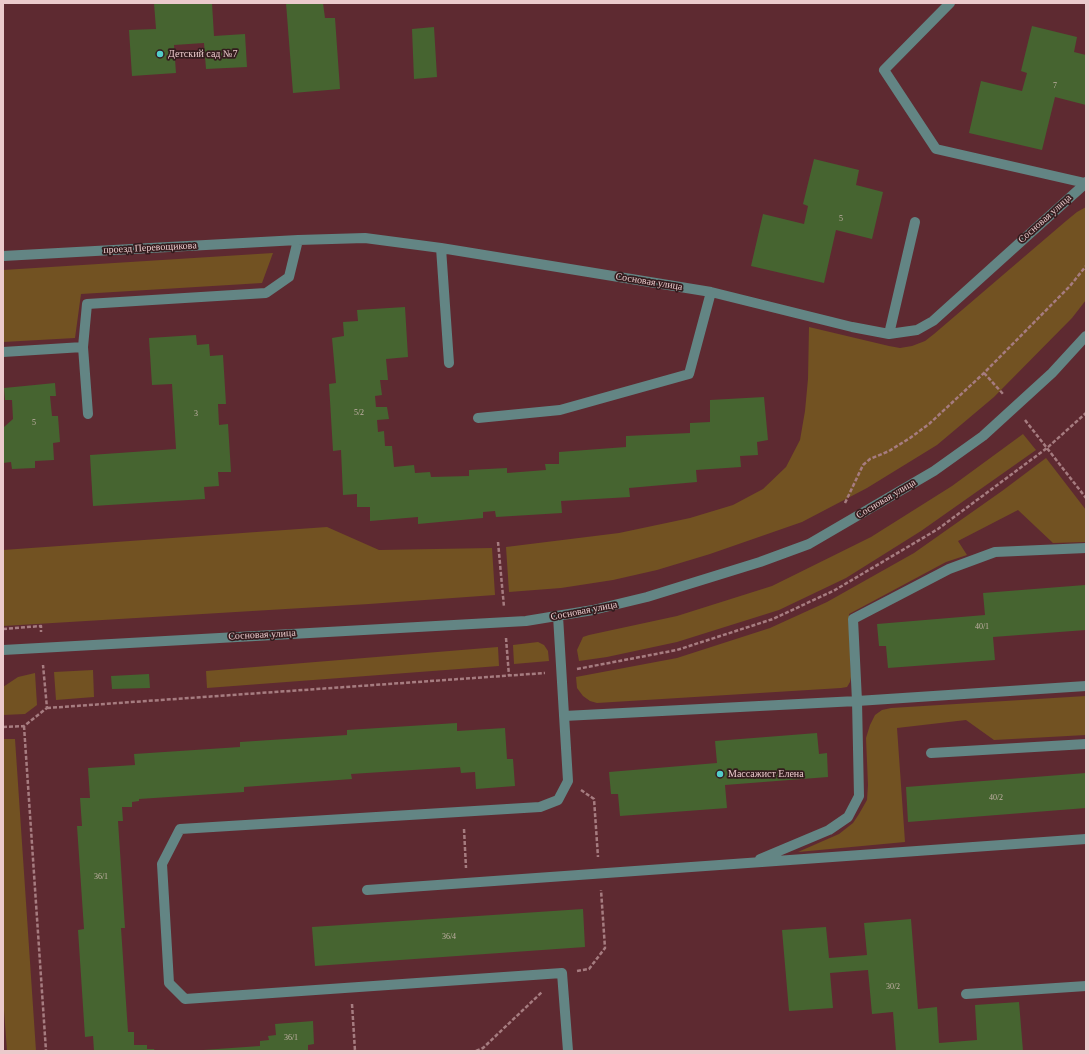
<!DOCTYPE html>
<html>
<head>
<meta charset="utf-8">
<style>
  body { margin:0 }
  #map { position:relative; width:1089px; height:1054px; overflow:hidden; background:#5e2a31; font-family:"Times New Roman",serif }
  canvas { display:block }
  .frame { position:absolute; inset:0; border:4px solid #ebcacc; pointer-events:none }
</style>
</head>
<body>
<div id="map">
<canvas width="1089" height="1054"></canvas>
<div class="frame"></div>
</div>
<script>
const ctx = document.querySelector('canvas').getContext('2d');
ctx.lineJoin = 'round';
function paint(path, color) { ctx.fillStyle = color; ctx.fill(path, 'evenodd'); }
const shape = rows => new Path2D(rows.map(r => 'M' + r).join(''));
function stroke(path, color, width, dash) { ctx.strokeStyle = color; ctx.lineWidth = width; ctx.lineCap = dash ? 'butt' : 'round'; ctx.setLineDash(dash || []); ctx.stroke(path); }
function drawText(font, color, halo, rows, align = 'center') {
  ctx.font = font + ' "Times New Roman",serif'; ctx.lineWidth = 3.5; ctx.setLineDash([]); ctx.textBaseline = 'middle'; ctx.strokeStyle = halo; ctx.fillStyle = color; for (const [text, x, y, turn = 0] of rows) {
    ctx.save(); ctx.translate(x, y); ctx.rotate((+turn || 0) * Math.PI / 180); ctx.textAlign = isNaN(turn) ? turn : align; if (halo) ctx.strokeText(text, 0, 0); ctx.fillText(text, 0, 0); ctx.restore();
  }
}
paint(shape([
  [1086,207,1086,300,1072,318,994,397,937,445,867,488,802,522,710,554,657,570,613,580,561,588,509,592,506,547,619,533,690,518,733,505,763,489,786,467,800,440,805,411,808,379,809,327,889,346,900,348,912,346,925,341,934,334,1066,221,1077,212],
  [273,253,262,283,81,294,75,338,3,342,3,270],
  [1023,434,1036,450,921,531,846,578,779,610,677,642,607,657,579,661,577,650,583,637,589,635,677,616,772,586,871,537,952,486],
  [1046,458,1086,510,1086,542,1053,543,1018,510,958,541,967,555,946,562,849,614,851,677,850,682,847,687,841,688,597,703,590,701,583,696,577,688,576,677,677,658,770,628,827,602,914,553,1002,491],
  [327,527,379,550,492,548,495,595,369,604,3,626,3,550],
  [538,642,544,645,548,651,549,661,514,664,513,645],
  [498,647,499,666,207,688,206,671],
  [93,670,94,697,56,700,54,672],
  [35,673,37,705,25,714,3,715,3,687,18,677],
  [1086,696,1086,735,994,740,966,720,897,728,905,842,798,852,839,834,853,823,859,814,867,800,868,785,866,738,870,725,875,715,882,710,891,708],
  [3,739,15,739,36,1051,7,1051,3,996]
]), '#725222');
paint(shape([
  [154,3,212,3,214,36,245,34,247,67,206,69,204,43,174,45,176,73,132,76,129,30,156,29],
  [286,3,323,3,325,18,335,18,340,89,293,93],
  [1032,26,1077,37,1074,52,1086,55,1086,105,1055,97,1042,150,969,133,981,81,1022,91,1027,73,1021,71],
  [434,27,437,77,414,79,412,29],
  [814,159,859,170,856,185,883,192,872,239,836,230,824,283,751,266,763,214,804,224,808,206,803,204],
  [405,307,408,357,386,359,388,380,380,380,382,395,375,396,376,407,387,407,389,419,377,420,378,432,384,431,385,446,392,446,394,467,414,465,415,473,430,472,431,477,469,476,469,470,507,468,507,473,546,470,545,464,559,464,559,452,626,447,626,436,690,433,690,423,710,422,710,400,764,397,768,440,757,442,758,455,740,456,741,467,696,470,697,482,629,488,630,497,561,501,562,513,496,517,495,511,483,512,483,518,418,524,418,517,370,521,370,507,357,507,357,494,343,495,341,450,333,451,329,384,336,383,332,338,344,336,343,322,358,321,357,310],
  [196,335,197,345,209,344,210,356,223,355,226,404,218,404,219,425,228,424,231,472,218,472,219,486,204,487,205,499,93,506,90,455,176,449,172,384,152,385,149,338],
  [55,383,56,396,50,396,52,416,58,416,60,442,53,443,54,460,35,461,35,468,12,469,11,462,3,463,3,427,4,427,13,419,12,400,5,400,4,388],
  [1085,585,1086,630,993,637,995,660,888,668,886,646,879,646,877,624,985,615,983,593],
  [149,674,150,688,112,689,111,676],
  [457,723,457,731,505,728,507,759,513,759,515,786,476,789,475,772,461,773,460,767,351,774,352,779,244,787,244,792,139,799,139,801,132,802,132,807,122,807,123,821,118,821,125,928,121,928,128,1032,134,1032,134,1045,147,1045,147,1049,154,1049,155,1051,94,1051,93,1036,85,1037,78,930,84,929,77,826,82,826,80,798,90,798,88,768,135,765,134,754,240,747,240,742,347,735,347,730],
  [817,733,819,754,827,753,828,777,725,785,727,808,620,816,618,794,611,794,609,772,717,763,715,741],
  [1086,773,1086,808,908,822,906,787],
  [583,909,585,947,315,966,312,927],
  [911,919,918,1009,937,1007,939,1043,977,1040,975,1005,1019,1002,1023,1051,896,1051,893,1012,872,1014,868,970,830,973,833,1008,789,1011,782,930,826,927,829,958,867,955,864,923],
  [313,1021,314,1044,308,1045,308,1051,203,1051,203,1050,260,1046,260,1041,269,1040,268,1036,276,1035,275,1024]
]), '#466430');
stroke(shape([
  [984,373,1004,395],
  [1025,420,1086,498],
  [845,503,863,465,870,459,889,451,910,438,929,424,984,373,1070,286,1086,266],
  [498,542,504,607],
  [3,629,41,626,41,632],
  [506,638,509,676],
  [577,669,677,650,773,619,835,590,938,529,1047,448,1086,413],
  [47,708,545,673],
  [24,726,46,1051],
  [3,727,24,726,47,708,43,665],
  [581,790,594,799,598,857],
  [464,829,466,868],
  [577,971,589,969,605,948,601,890],
  [352,1004,355,1051],
  [476,1051,483,1048,542,992]
]), '#a67c80', 2.5, [4, 2]);
stroke(shape([
  [950,3,884,70,936,149,1085,183,1086,182],
  [441,248,449,363],
  [3,256,298,240,365,238,441,248,711,292,852,327,889,334,917,330,933,321,1086,183],
  [889,334,915,222],
  [83,347,88,414],
  [3,352,83,347,87,304,266,293,289,277,298,240],
  [478,418,560,410,689,374,711,292],
  [1086,548,995,552,949,569,853,619,857,701,1086,686],
  [558,616,568,781,558,800,540,807,180,829,162,864,169,983,185,999,562,973,568,1051],
  [3,650,526,621,593,610,647,597,760,562,809,544,857,516,934,471,983,436,1052,373,1086,336],
  [564,716,857,701,859,796,848,817,829,830,760,859],
  [931,753,1086,744],
  [367,890,1086,839],
  [966,994,1086,986]
]), '#638584', 10);
for (const [x, y, r, color] of [
  [160,54,4,"#53cdcb"],
  [720,774,4,"#53cdcb"]
]) { const dot = new Path2D(); dot.arc(x, y, r, 0, 2 * Math.PI); ctx.fillStyle = color; ctx.fill(dot); stroke(dot, '#341c1e', 1.5); }
drawText('8px', '#c2b0a5', null, [
  ["7",1055,86],
  ["5",841,219],
  ["5/2",359,413],
  ["3",196,414],
  ["5",34,423],
  ["40/1",982,627],
  ["40/2",996,798],
  ["36/1",101,877],
  ["36/4",449,937],
  ["30/2",893,987],
  ["36/1",291,1038]
]);
drawText('10px', '#ebcacc', '#341c1e', [
  ["Детский сад №7",168,54],
  ["Массажист Елена",728,774]
], 'left');
drawText('10px', '#ebcacc', '#341c1e', [
  ["Сосновая улица",1045,219,-42],
  ["проезд Перевощикова",150,248,-3],
  ["Сосновая улица",649,282,9],
  ["Сосновая улица",886,499,-31],
  ["Сосновая улица",584,611,-11],
  ["Сосновая улица",262,635,-3]
]);
</script>
</body>
</html>
